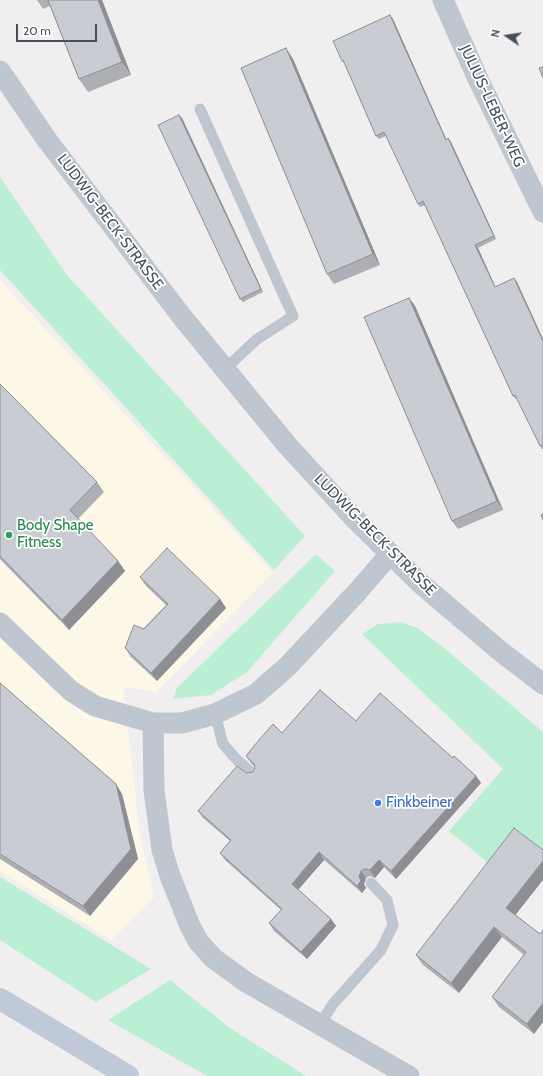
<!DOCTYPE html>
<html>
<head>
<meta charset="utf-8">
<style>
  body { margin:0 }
  #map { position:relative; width:543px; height:1076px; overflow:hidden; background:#f0eeee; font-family:Cabin,sans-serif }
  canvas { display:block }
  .north { position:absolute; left:487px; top:16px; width:40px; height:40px; -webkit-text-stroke:3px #fff; paint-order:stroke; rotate:283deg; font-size:11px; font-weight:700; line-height:16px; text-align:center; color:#464f5b }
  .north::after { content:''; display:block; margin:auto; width:14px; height:18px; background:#464f5b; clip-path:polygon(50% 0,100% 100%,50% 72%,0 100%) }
  .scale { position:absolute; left:16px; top:24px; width:81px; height:18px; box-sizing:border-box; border:2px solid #464f5b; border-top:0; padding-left:5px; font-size:12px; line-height:14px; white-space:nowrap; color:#464f5b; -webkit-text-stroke:3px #fff; paint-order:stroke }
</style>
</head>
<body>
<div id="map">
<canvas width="543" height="1076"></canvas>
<div class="north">N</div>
<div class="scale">20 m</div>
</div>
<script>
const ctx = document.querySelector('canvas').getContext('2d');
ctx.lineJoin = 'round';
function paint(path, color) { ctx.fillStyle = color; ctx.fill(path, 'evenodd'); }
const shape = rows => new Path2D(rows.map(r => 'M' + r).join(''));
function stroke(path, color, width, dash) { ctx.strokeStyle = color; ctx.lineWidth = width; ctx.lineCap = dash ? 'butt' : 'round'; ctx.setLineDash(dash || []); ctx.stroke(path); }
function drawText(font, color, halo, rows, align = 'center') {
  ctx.font = font + ' Cabin,sans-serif'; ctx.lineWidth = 3.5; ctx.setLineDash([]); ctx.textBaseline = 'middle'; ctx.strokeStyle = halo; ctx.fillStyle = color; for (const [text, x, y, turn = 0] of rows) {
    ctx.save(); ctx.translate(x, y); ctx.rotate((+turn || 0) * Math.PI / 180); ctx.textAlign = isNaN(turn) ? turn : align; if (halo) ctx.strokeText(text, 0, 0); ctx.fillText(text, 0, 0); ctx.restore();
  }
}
paint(shape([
  [0,280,273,573,156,692,123,687,140,834,154,897,111,940,0,871]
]), '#fcf7e6');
paint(shape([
  [0,177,67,275,305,536,274,570,0,270],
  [316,554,335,571,247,672,211,695,173,699,177,688],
  [402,622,417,628,438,643,543,732,543,850,519,831,492,866,449,831,503,769,362,634,378,624],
  [0,877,151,969,96,1002,0,940],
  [170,980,230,1028,306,1076,207,1076,108,1020]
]), '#bbefd3');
stroke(shape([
  [200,109,293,316,256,340,224,370],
  [215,714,223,744,237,760,253,774],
  [320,1024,333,1004,381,950,393,925,387,900,371,883]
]), '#bec7d0', 11);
stroke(shape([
  [443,0,478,79,543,212],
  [0,71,47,140,183,318,287,445,352,516,420,583,500,651,543,684],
  [0,623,71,691,95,706,153,723,154,790,162,850,170,876,190,926,198,941,213,958,246,982,409,1076],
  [153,723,182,723,215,714,256,694,288,666,359,590,390,554]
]), '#bec7d0', 21);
stroke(shape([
  [0,999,128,1076]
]), '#c0c9d7', 22);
paint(shape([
  [37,0,102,0,131,75,88,92,79,79,50,6,43,9],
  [393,19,446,139,448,138,451,142,496,239,478,248,495,287,514,278,517,282,543,339,543,449,542,449,540,446,517,398,516,399,513,396,425,205,420,207,418,204,386,136,379,139,376,136,345,64,342,61],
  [293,59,380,265,334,284,327,274],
  [179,115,182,118,263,292,243,302,240,299],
  [409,298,415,306,503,510,458,529,452,521],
  [0,384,97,482,104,492,78,519,118,561,125,571,69,630,0,559],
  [140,577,220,599,226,608,157,681,131,657,125,648,166,605,146,586],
  [0,683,116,784,122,794,138,859,90,916,0,859],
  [356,721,453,758,476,776,481,783,396,879,384,867,375,878,370,876,366,878,364,884,366,888,362,893,324,860,298,890,331,919,336,926,307,959,274,931,269,923,281,910,225,860,220,853,230,841,203,818,198,811,246,773,253,772,255,768,254,766,251,763,246,756,282,733],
  [516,915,540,934,534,1034,499,1007,492,997,524,955,502,937,459,993,423,965,416,955]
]), '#aeafb5');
paint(shape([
  [98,0,102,0,131,75,122,62],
  [390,15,393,19,448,143,446,140],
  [286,48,293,59,380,265,373,254],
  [179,115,182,118,263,292,261,289],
  [448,138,451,142,496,239,494,236],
  [475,245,478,248,497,290,495,287],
  [514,278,517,282,543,339,543,341],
  [409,298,415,306,503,510,497,501],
  [118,561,125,571,69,630,62,620],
  [220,599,226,608,157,681,151,673],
  [476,776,481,783,396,879,391,871],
  [116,784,122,794,138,859,90,916,83,906],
  [319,852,324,860,297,891,292,884],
  [379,860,384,867,375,878,370,870],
  [543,861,543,880,513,918,506,908],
  [361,871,366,878,364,884,366,888,362,893,357,886],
  [331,919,336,926,307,959,301,952],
  [494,927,502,937,459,993,451,983],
  [543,1003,543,1022,534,1034,527,1024]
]), '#8d8f94');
const building = shape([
  [48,0,98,0,122,62,79,79,48,0],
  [390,15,446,140,448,138,494,236,475,245,495,287,514,278,543,341,543,445,540,446,515,395,513,396,423,201,418,204,384,132,376,136,343,60,342,61,333,41,390,15],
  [286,48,373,254,327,274,241,68,286,48],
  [543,67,543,78,539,68,543,67],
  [179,115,261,289,240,299,158,125,179,115],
  [409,298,497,501,452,521,364,317,409,298],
  [0,384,97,482,70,510,118,561,62,620,0,556,0,384],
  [543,514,543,520,541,515,543,514],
  [167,548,220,599,151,673,125,648,134,625,144,629,168,604,140,577,167,548],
  [0,683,116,784,131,849,83,906,0,854,0,683],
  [320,690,356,721,380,693,453,758,454,756,476,776,391,871,379,860,370,870,365,869,361,871,359,877,361,881,357,886,319,852,292,884,331,919,301,952,269,923,282,909,220,853,231,840,198,811,237,766,246,773,253,772,255,768,254,764,246,756,253,747,273,724,282,733,320,690],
  [514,828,543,850,543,861,506,908,540,934,543,930,543,1003,527,1024,492,997,526,952,494,927,451,983,416,955,514,828]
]);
paint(building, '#caccd3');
stroke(building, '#8d8f94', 1);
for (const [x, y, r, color] of [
  [9,535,4,"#2e9e5b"],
  [378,803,4,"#3f7fe0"]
]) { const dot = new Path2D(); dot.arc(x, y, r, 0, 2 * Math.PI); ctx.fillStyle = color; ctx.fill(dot); stroke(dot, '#fff', 1.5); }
drawText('15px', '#464f5b', '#fff', [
  ["JULIUS-LEBER-WEG",492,106,65],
  ["LUDWIG-BECK-STRASSE",110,222,53],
  ["LUDWIG-BECK-STRASSE",375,535,45]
]);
drawText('15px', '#27864d', '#fff', [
  ["Body Shape",17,526],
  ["Fitness",17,543]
], 'left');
drawText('15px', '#366cbe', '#fff', [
  ["Finkbeiner",386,803]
], 'left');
</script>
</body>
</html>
